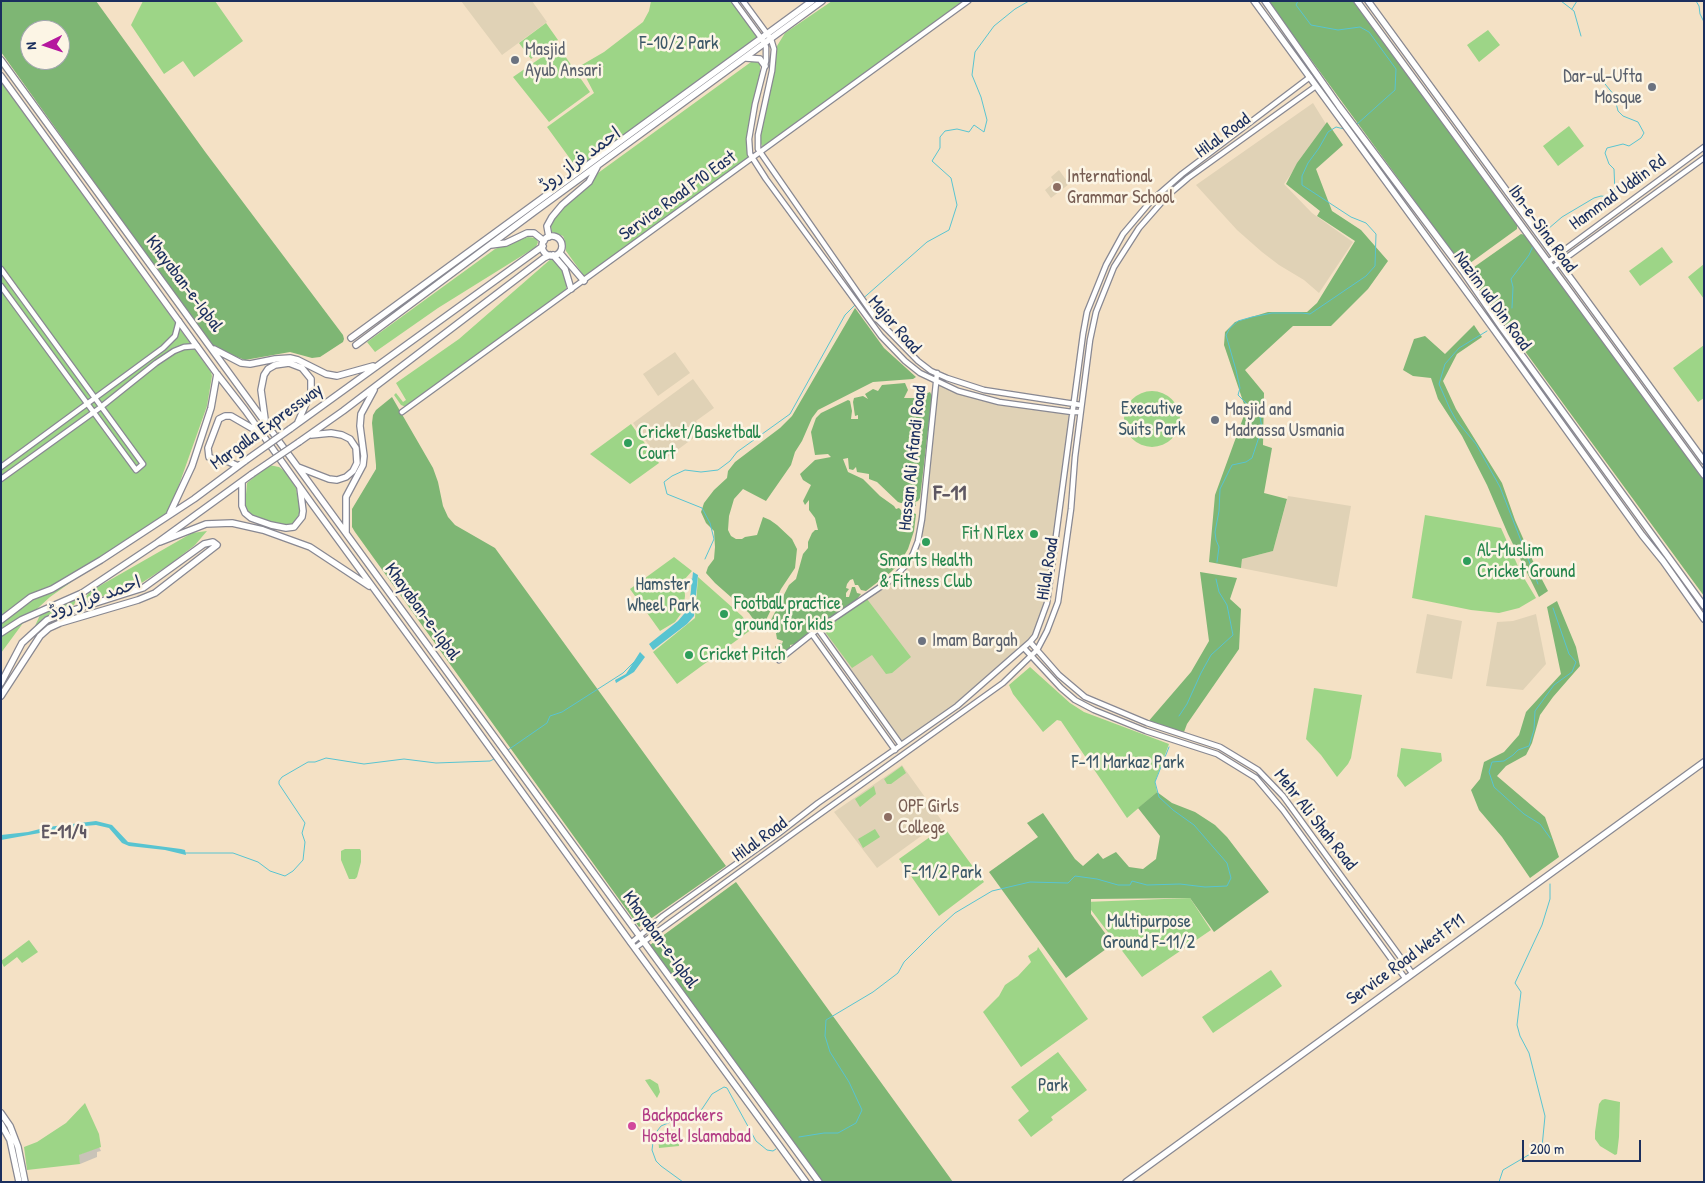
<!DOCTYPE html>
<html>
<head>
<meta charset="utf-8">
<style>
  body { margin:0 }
  #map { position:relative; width:1705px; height:1183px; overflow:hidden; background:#f4e1c5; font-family:"Patrick Hand",sans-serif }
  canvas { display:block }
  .frame { position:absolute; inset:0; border:2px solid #1b2f5e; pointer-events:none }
  .north { position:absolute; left:20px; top:20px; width:50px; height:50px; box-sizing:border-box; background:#fcf5e5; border:1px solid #a2a6af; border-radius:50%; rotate:266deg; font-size:14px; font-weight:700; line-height:20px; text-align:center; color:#1b2f5e }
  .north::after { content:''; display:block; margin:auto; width:18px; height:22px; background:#b5179e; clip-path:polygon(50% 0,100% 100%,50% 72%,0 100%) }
  .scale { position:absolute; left:1522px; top:1140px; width:119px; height:22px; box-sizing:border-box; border:2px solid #1b2f5e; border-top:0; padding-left:6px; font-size:15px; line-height:18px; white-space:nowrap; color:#1b2f5e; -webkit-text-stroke:4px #fcf5e5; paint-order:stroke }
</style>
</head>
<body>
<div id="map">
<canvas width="1705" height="1183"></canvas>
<div class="frame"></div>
<div class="north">N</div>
<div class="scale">200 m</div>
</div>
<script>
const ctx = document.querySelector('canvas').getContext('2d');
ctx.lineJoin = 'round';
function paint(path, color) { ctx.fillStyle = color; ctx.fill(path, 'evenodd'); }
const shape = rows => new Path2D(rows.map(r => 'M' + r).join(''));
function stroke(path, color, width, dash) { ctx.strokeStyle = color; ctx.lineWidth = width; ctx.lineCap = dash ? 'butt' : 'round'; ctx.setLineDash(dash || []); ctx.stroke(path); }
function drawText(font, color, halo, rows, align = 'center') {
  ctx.font = font + ' "Patrick Hand","Playpen Sans Arabic",sans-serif'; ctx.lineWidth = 5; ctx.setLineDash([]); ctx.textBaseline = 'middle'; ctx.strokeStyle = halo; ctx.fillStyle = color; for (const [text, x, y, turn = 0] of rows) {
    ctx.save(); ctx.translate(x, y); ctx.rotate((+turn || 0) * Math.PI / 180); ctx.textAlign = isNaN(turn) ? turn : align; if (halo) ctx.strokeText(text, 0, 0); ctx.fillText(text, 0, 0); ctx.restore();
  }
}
paint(shape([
  [461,1,532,1,547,22,502,55],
  [1313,103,1326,124,1284,184,1312,213,1353,242,1319,293,1304,280,1279,265,1262,252,1237,230,1196,185],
  [1059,170,1069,184,1051,198,1045,190,1052,184,1053,180,1051,177],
  [675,352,690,373,658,396,643,374],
  [693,379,714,408,696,421,703,431,661,462,633,423],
  [935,382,982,397,1072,412,1047,603,1030,642,963,701,903,743,821,629,891,576,907,559,914,545,929,449],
  [1288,496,1351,506,1337,587,1241,568,1242,559,1273,551],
  [1427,614,1462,621,1452,679,1416,673],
  [1536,614,1546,664,1523,690,1486,686,1497,622,1513,621],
  [902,765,942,821,877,868,834,812]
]), '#e0d2b6');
paint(shape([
  [99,1147,101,1151,97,1152,97,1157,80,1164,78,1155]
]), '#c9c3b8');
paint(shape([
  [143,1,215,1,243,41,194,77,183,61,164,74,131,25],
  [651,1,734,1,761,38,579,171,547,127,594,93,580,66,604,52,643,22,649,11],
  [832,1,963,1,825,103,764,146,762,146,759,139,777,46,785,33],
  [546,23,558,40,531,59,519,43],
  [1488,30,1500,45,1479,62,1467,45],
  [558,46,590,92,549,122,513,77],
  [755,61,760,64,760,72,747,133,748,158,634,241,584,276,566,251,565,241,563,236,552,232,551,226,554,217,563,207,594,180,598,173,751,62],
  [1,82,211,372,212,376,207,406,169,513,50,597,26,619,1,653],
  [1569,126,1584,146,1558,166,1543,146],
  [528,237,536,238,538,242,536,247,438,308,375,352,367,342,495,249],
  [1662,247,1673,262,1640,286,1629,271],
  [552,258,563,269,566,278,566,290,408,405,406,407,401,405,394,395,396,393,403,402,406,400,396,383,459,339],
  [1704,264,1704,299,1688,277],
  [1704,345,1704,398,1698,402,1673,368],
  '1124 419a28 28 0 1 1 56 0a28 28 0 1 1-56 0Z',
  [631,424,659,463,630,484,590,454],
  [269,465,279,467,286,472,296,488,300,512,294,524,287,526,272,522,252,516,247,512,245,506,247,483],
  [1425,515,1501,528,1521,573,1536,598,1519,608,1499,613,1471,610,1412,598],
  [207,531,195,545,169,565,140,584,82,603,89,592,192,533],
  [674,557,692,571,684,580,685,596,683,611,675,622,660,631,630,589],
  [698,577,742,616,752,629,677,684,653,652,695,618],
  [76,597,77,598,74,605,47,617,35,626,40,615],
  [867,599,911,657,892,673,886,674,872,655,852,668,823,629],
  [1030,667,1070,703,1084,712,1169,744,1155,782,1157,792,1127,818,1061,721,1057,720,1043,732,1013,694,1009,685],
  [1314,688,1362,695,1351,758,1348,764,1337,777,1321,755,1306,739],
  [1401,748,1441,753,1442,761,1405,787,1397,776],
  [902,766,906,773,891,784,887,784,884,779],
  [874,786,876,794,860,807,855,799],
  [944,827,984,882,939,916,899,859],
  [875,829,880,837,863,848,858,839],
  [345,849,360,849,361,851,361,862,357,877,355,879,349,879,341,860,341,851],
  [1190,898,1211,930,1142,977,1085,902],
  [29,940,38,952,22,963,17,957,4,967,1,961],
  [1038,947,1088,1019,1021,1067,983,1012,999,996,1005,985,1018,976,1031,962,1028,956,1037,950],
  [1271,970,1282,986,1213,1033,1202,1017],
  [1058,1052,1087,1090,1051,1117,1053,1120,1031,1137,1018,1120,1029,1111,1011,1087],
  [650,1079,658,1084,660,1092,657,1098,645,1080],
  [1605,1099,1620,1102,1619,1137,1617,1154,1615,1155,1600,1146,1595,1139,1595,1132,1599,1104,1602,1100],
  [85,1103,99,1134,101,1147,79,1155,80,1164,27,1170,24,1147,37,1142,66,1123],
  [678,1134,679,1146,659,1148,658,1136]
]), '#9dd587');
paint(shape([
  [1,1,96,1,206,153,343,335,344,339,343,342,320,357,312,358,290,352,245,360,213,348,1,52],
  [30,30,60,30,60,60,30,60],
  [1268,1,1353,1,1517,224,1517,229,1466,266,1463,266,1461,264],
  [1327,122,1343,145,1316,169,1332,211,1361,230,1388,261,1368,289,1331,326,1293,326,1245,370,1264,393,1263,445,1272,448,1264,493,1287,499,1273,551,1242,559,1241,568,1209,562,1215,495,1246,410,1224,345,1225,332,1235,322,1268,312,1307,312,1317,303,1355,241,1317,216,1320,211,1286,184,1297,163],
  [1521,234,1525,235,1704,479,1704,596,1467,272],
  [855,308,884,348,916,377,913,379,873,382,818,410,812,418,802,441,795,452,791,465,766,501,743,489,734,499,729,516,728,530,731,536,736,539,742,539,745,537,757,535,763,517,770,520,777,525,792,539,797,549,795,568,781,589,765,622,761,621,760,629,749,613,715,583,706,573,708,567,714,559,715,547,714,531,706,523,701,512,704,503,714,490,727,478,728,471,735,462,780,428,792,416],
  [1474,325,1482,337,1457,354,1443,381,1456,409,1502,483,1515,520,1536,568,1548,591,1539,597,1508,534,1487,485,1462,436,1438,399,1431,378,1413,376,1403,370,1414,339,1425,336,1445,354],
  [905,383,908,390,904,398,915,398,917,404,915,408,919,409,920,401,923,395,930,392,932,396,920,498,918,501,915,502,916,506,910,507,910,503,907,504,906,503,901,503,898,502,877,482,869,479,869,474,857,472,856,467,853,470,849,469,848,458,843,459,848,472,863,479,880,496,894,506,896,509,899,508,902,511,905,510,916,514,914,531,908,549,899,564,891,572,866,591,861,590,858,585,855,585,853,579,850,580,847,584,846,588,849,589,846,593,846,597,849,597,852,587,855,587,857,593,861,594,853,604,833,617,831,616,829,622,796,644,790,645,790,649,782,655,777,654,775,646,777,647,779,643,782,644,783,641,777,639,776,633,777,633,777,631,775,630,771,624,771,620,789,585,796,579,803,554,808,548,808,542,812,533,815,530,818,530,815,518,809,510,809,500,805,505,803,501,811,485,803,480,800,474,815,460,831,457,828,454,815,455,811,432,816,418,821,413,848,400,850,401,852,411,851,419,858,419,858,415,855,416,853,402,854,398,863,396,868,399,865,394,873,389,878,391,882,385],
  [392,397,433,468,438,482,443,506,448,517,455,525,495,548,726,866,639,927,355,532,352,527,352,509,376,469,376,465,372,423,373,415,376,410],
  [1200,572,1237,578,1230,599,1241,609,1239,649,1187,724,1184,732,1147,723,1191,672,1209,641],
  [1557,601,1576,647,1580,666,1553,697,1540,715,1532,743,1526,755,1506,766,1497,776,1545,817,1559,857,1530,878,1502,837,1479,810,1471,790,1480,779,1484,762,1504,752,1519,735,1526,712,1561,674,1547,607],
  [1157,792,1172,803,1195,812,1215,825,1227,837,1269,892,1214,932,1190,898,1091,899,1091,914,1113,944,1066,978,989,872,1038,837,1027,823,1043,813,1075,859,1083,866,1098,853,1103,859,1116,852,1129,867,1143,869,1156,859,1160,836,1138,808],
  [736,882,953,1182,821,1182,650,945]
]), '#7eb674');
paint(shape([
  [693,572,698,575,694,616,687,624,653,650,649,644,678,621,689,608],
  [640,652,645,657,634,672,616,683,615,680,626,674],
  [96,821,112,825,128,842,181,849,185,850,186,855,165,850,129,846,122,843,109,828,96,825,73,827,1,840,1,835,28,832,48,827]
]), '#58c4d1');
stroke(shape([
  [1298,1,1296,5,1311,25,1338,30,1360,27,1369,32,1396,69,1395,90,1356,125],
  [1561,1,1574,11,1581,36],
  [1696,1,1699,6,1700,14,1704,22],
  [1572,9,1577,1],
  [1548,229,1562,217,1594,198,1601,196,1610,197,1615,193,1614,169,1609,164,1605,153,1607,148,1623,144,1629,146,1641,138,1644,133,1638,122,1623,116,1618,111,1614,95,1601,79,1593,74],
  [859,302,927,242,949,230,957,205,951,178,932,161,940,148,940,137,945,131,957,129,969,132,974,125,984,132,987,120,981,97,972,75,975,52,994,26,1015,9,1029,1],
  [1512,308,1513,287,1511,279,1529,255,1533,246],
  [1487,331,1459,348,1445,364,1439,384,1450,409,1456,420,1476,444,1500,487,1538,584],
  [705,559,714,539,710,523,702,508,667,494,664,482,672,476,685,470,701,472,718,470,730,461,737,452,790,414,845,315,856,304],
  [1217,562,1219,547,1216,540,1215,532,1219,511,1220,489,1232,465,1246,462,1252,458,1262,428,1260,417,1238,395,1240,388,1236,370,1226,335,1230,328,1238,321,1252,317,1272,313,1302,313,1310,314,1366,276,1375,266,1376,234,1366,223,1351,217,1302,185,1302,176,1308,163,1319,148,1328,132,1336,127,1344,129],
  [692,596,692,579],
  [1179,716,1187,704,1201,673,1211,655,1233,635,1227,605,1219,592,1216,579],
  [508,750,547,723,550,716,562,712,623,673,634,662],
  [1551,839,1540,824,1524,814,1494,787,1489,772,1492,762,1504,761,1513,755,1518,750,1529,746,1534,730,1535,711,1554,685,1572,672,1576,662,1569,654,1553,608],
  [184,853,233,853,258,862,270,871,285,876,293,871,303,860,305,842,302,833,305,823,279,784,279,781,282,777,308,762,315,762,326,758,364,764,404,759,436,763,490,761,496,758],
  [799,1137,824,1133,838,1133,856,1123,862,1110,849,1082,830,1052,825,1036,826,1020,873,992,898,973,904,962,934,932,955,913,992,891,1030,882,1068,883,1075,876,1097,879,1118,885,1130,885,1132,881,1147,885,1180,884,1205,887,1227,886,1231,878,1227,863,1194,825,1173,810,1159,797,1155,782,1169,747],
  [683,1182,661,1166,656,1161,652,1150,654,1135,661,1126,680,1118,695,1115,702,1109,712,1094,724,1087,727,1088,756,1141,767,1150,773,1151,776,1149],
  [1499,1182,1503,1170,1542,1147,1545,1116,1529,1053,1520,1036,1517,1025,1521,992,1515,983,1542,925,1550,899,1550,884]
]), '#58c4d1', 1);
const minor = shape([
  [734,1,764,42,766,47,766,61,755,104,749,139,750,154,766,179,881,336,905,361,920,373,958,391,999,402,1072,412,1080,412],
  [743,1,771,39,774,49,772,71,758,135,758,149,874,316,918,361,931,371,947,378,984,390,1081,405],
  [1548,262,1704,147],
  [1552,268,1704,158],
  [1,269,143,464,136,470,1,286],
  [402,412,968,1],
  [1,467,163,348,175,336,179,321],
  [1,479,101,407,156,363,174,351,184,347,197,346],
  [818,629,901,745],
  [812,634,895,750],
  [1030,642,1059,675,1085,697,1147,723,1220,747,1258,770,1283,796,1412,973],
  [1024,648,1061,688,1075,700,1094,710,1146,731,1217,754,1256,778,1283,810,1405,978],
  [779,660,818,629,895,577,906,565,913,554,918,541,922,519,937,373],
  [631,943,663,916,778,834,818,803,957,706,1030,642,1035,636,1047,603,1083,334,1087,312,1106,265,1123,234,1151,201,1182,174,1310,77],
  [635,948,799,829,1003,683,1037,650,1047,631,1058,602,1071,509,1075,457,1090,340,1096,312,1114,267,1139,228,1168,195,1188,178,1316,86]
]);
const major = shape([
  [1254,1,1479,309,1642,535,1663,561,1704,619],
  [1265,1,1339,106,1462,270,1502,328,1704,606],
  [1357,1,1704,475],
  [1368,1,1704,461],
  [746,58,760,59,765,66],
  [1,60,819,1182],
  [1,76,217,374,245,410,312,504,459,705,631,943,806,1182],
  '542 246a10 10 0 1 1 20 0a10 10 0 1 1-20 0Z',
  [549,237,547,226,552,217,562,205,589,182,597,167],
  [491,245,506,243,527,233,534,233,544,241],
  [560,253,584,281],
  [553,255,565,269,571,289],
  [351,338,812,1],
  [356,345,534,212,822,1],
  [214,349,241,363,250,364,275,359,290,358,298,360,326,374,337,376,373,366],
  [265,419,261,390,264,375,268,369,275,365,289,363,302,368,311,379,311,392,298,422],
  [290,429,543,246],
  [299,442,343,411,544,258,550,255],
  [238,466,227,461,219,461,209,457,208,448,219,419,225,416,231,416,262,434],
  [298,467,329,479,337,480,346,477,353,471,357,463,356,448,350,439,342,435,331,433,311,435],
  [242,482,242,506,245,513,251,518,271,525,286,528,294,527,302,517,303,511,300,488],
  [170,513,192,466,211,408,217,374],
  [346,533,346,497,363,465,364,456,360,426,361,414,374,390],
  [160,542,206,524,232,523,263,530,310,547,369,586],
  [1,620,31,597,52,589,101,560,194,499,245,461],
  [1,633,21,620,82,593,157,543,252,474],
  [1,683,22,643,47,620,61,614,143,588,204,544,213,542,217,545,155,593,138,600,60,623,49,628,40,636,1,696],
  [1,1113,10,1126,18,1147,25,1182],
  [1,1124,10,1140,19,1182],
  [1126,1182,1704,762]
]);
stroke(minor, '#888892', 7);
stroke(major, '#888892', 8);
stroke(minor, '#fff', 4.5);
stroke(major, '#fff', 5.5);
const majorBridge = shape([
  [245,461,290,429],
  [252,474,299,442]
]);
stroke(majorBridge, '#888892', 8, []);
stroke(majorBridge, '#fff', 5.5);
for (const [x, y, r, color] of [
  [515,60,5,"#6b7280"],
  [1652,87,5,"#6b7280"],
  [1057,187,5,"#8d6e63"],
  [1215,420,5,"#6b7280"],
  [628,443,5,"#2e9e5b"],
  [1034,534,5,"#2e9e5b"],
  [926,542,5,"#2e9e5b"],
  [1467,561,5,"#2e9e5b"],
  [724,614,5,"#2e9e5b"],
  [922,641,5,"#6b7280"],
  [689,655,5,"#2e9e5b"],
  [888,817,5,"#8d6e63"],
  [632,1126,5,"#d1479c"]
]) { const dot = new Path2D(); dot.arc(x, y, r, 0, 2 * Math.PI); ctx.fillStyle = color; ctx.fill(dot); stroke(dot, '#fcf5e5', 2); }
drawText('18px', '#3c5868', '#fcf5e5', [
  ["F-10/2 Park",679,44],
  ["Executive",1152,409],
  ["Suits Park",1152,430],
  ["Hamster",663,585],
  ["Wheel Park",663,606],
  ["F-11 Markaz Park",1128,763],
  ["F-11/2 Park",943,873],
  ["Multipurpose",1149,922],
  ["Ground F-11/2",1149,943],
  ["Park",1053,1086]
]);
drawText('18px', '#5b616d', '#fcf5e5', [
  ["Masjid",525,50],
  ["Ayub Ansari",525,71],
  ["Dar-ul-Ufta",1642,77,"right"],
  ["Mosque",1642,98,"right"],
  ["Masjid and",1225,410],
  ["Madrassa Usmania",1225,431],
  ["Imam Bargah",932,641]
], 'left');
drawText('18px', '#1b2f5e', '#fcf5e5', [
  ["Hilal Road",1223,136,-36],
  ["احمد فراز روڈ",580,160,-36],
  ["Hammad Uddin Rd",1618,193,-36],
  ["Service Road F10 East",678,196,-36],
  ["Ibn-e-Sina Road",1542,229,54],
  ["Khayaban-e-Iqbal",184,284,53],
  ["Nazim ud Din Road",1492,301,54],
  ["Major Road",894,325,49],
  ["Margalla Expressway",267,427,-36],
  ["Hassan Ali Afandi Road",913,458,-84],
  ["Hilal Road",1048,569,-81],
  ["احمد فراز روڈ",95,598,-19],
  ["Khayaban-e-Iqbal",422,612,54],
  ["Mehr Ali Shah Road",1315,820,52],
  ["Hilal Road",760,840,-36],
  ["Khayaban-e-Iqbal",660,940,54],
  ["Service Road West F11",1406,960,-36]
]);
drawText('18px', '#785e54', '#fcf5e5', [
  ["International",1067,177],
  ["Grammar School",1067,198],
  ["OPF Girls",898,807],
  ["College",898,828]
], 'left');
drawText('18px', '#27864d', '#fcf5e5', [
  ["Cricket/Basketball",638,433],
  ["Court",638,454],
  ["Fit N Flex",1024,534,"right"],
  ["Al-Muslim",1477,551],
  ["Cricket Ground",1477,572],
  ["Smarts Health",926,561,"center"],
  ["& Fitness Club",926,582,"center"],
  ["Football practice",734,604],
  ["ground for kids",734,625],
  ["Cricket Pitch",699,655]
], 'left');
drawText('18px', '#b23c85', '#fcf5e5', [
  ["Backpackers",642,1116],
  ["Hostel Islamabad",642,1137]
], 'left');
drawText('bold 19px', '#5f5863', '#fcf5e5', [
  ["E-11/4",64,833]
]);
drawText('bold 22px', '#5f5863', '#fcf5e5', [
  ["F-11",950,494]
]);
</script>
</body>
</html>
